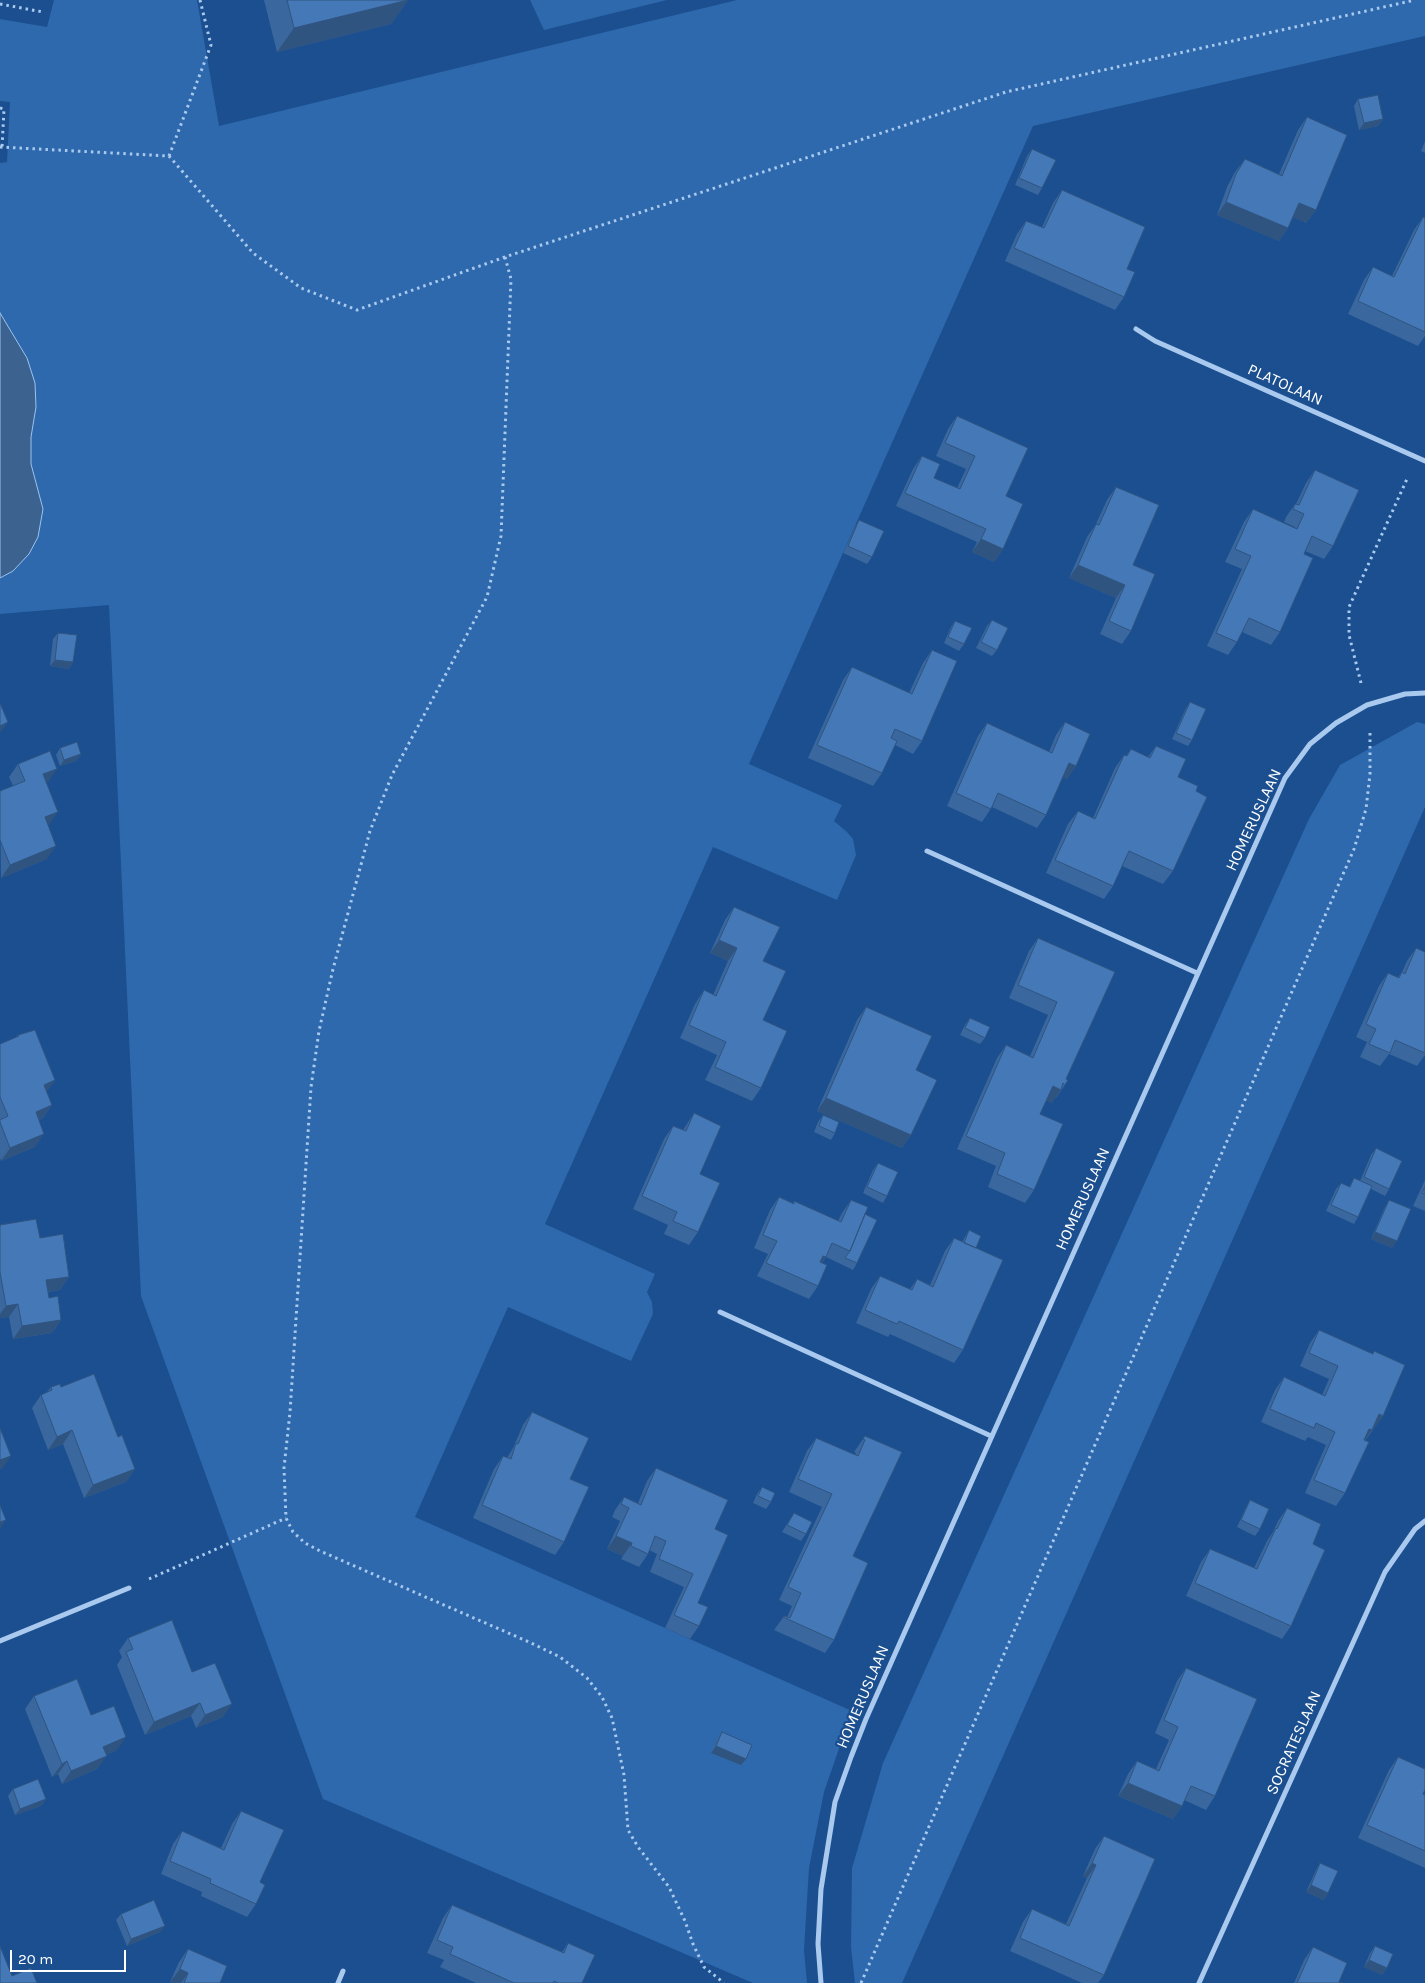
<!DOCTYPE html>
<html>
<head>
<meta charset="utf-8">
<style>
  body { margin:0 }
  #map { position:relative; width:1425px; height:1983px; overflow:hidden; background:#1b4f8f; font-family:Karla,sans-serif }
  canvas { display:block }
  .scale { position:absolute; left:10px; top:1950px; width:116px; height:22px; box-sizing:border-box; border:2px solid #fff; border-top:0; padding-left:6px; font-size:15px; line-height:18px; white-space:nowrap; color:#fff; -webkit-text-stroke:4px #1b4f8f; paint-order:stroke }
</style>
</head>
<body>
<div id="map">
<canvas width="1425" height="1983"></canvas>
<div class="scale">20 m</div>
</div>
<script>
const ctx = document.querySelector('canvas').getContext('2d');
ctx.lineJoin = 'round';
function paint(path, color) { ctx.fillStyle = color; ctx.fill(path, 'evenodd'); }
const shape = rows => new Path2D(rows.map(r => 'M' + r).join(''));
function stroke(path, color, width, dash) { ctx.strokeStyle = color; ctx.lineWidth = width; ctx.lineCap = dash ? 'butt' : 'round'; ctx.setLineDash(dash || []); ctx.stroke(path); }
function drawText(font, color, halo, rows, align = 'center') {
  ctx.font = font + ' Karla,sans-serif'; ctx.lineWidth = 4.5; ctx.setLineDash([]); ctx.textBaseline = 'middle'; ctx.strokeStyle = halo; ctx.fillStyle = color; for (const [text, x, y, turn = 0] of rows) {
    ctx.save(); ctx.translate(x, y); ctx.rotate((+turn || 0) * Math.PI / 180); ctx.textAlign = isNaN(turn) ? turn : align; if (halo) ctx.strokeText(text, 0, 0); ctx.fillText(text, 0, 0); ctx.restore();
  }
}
paint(shape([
  [54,0,197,0,219,126,737,0,1425,0,1425,36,1033,126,749,764,842,805,834,821,847,832,853,839,856,855,837,900,713,847,545,1224,655,1274,647,1292,652,1302,653,1314,631,1361,508,1307,415,1517,852,1711,824,1792,809,1868,804,1950,807,1983,753,1983,323,1799,141,1296,109,605,0,614,0,578,13,571,43,509,31,464,31,437,36,407,27,358,0,313,0,163,7,162,10,102,0,101,0,19,47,27],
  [530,0,667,0,544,30],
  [1417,722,1425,724,1425,807,902,1983,855,1983,851,1947,852,1868,883,1763,1309,819,1340,765]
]), '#2e69ad');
const water = shape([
  [0,313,27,358,35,383,36,407,31,437,31,464,43,509,38,537,29,554,13,571,0,578,0,313]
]);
paint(water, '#3c6290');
stroke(water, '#9cc4f0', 1);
stroke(shape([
  [0,4,43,12],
  [0,108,4,109,2,148],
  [0,147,169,156,253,253,301,288,357,310,505,257,1006,92,1415,0],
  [169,156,211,45,200,0],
  [505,257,511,279,501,536,487,597,392,775,370,831,333,969,319,1031,311,1087,290,1412,284,1468,286,1518,293,1532,305,1543,320,1551,529,1642,560,1657,587,1678,602,1697,612,1718,624,1775,628,1830,638,1847,669,1887,685,1921,693,1944,704,1967,724,1983],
  [1361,683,1349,635,1349,607,1407,479],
  [149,1579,286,1518],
  [861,1983,1354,849,1366,809,1370,774,1370,731]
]), '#a9c9ee', 3, [2.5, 4]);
stroke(shape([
  [1136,329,1155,341,1425,461],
  [927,851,1197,973],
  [720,1312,991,1436],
  [0,1641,129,1588],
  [338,1983,343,1971],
  [821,1983,818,1944,821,1889,835,1802,851,1757,866,1719,1285,778,1310,744,1336,723,1367,705,1405,694,1425,693],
  [1199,1983,1385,1572,1415,1529,1425,1521]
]), '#a9c9ee', 5);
paint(shape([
  [264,0,408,0,391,24,277,52],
  [1358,99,1383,119,1378,126,1359,130,1354,106],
  [1307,117,1316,210,1306,223,1293,217,1288,228,1279,241,1217,215,1227,187,1235,172,1245,159,1279,174,1298,130],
  [1425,141,1425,153,1421,151],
  [1032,149,1042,188,1038,195,1015,185,1027,156],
  [1062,190,1127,269,1124,297,1115,310,1005,261,1017,234,1026,221,1042,227,1053,203],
  [1423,217,1425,218,1425,336,1418,346,1348,314,1364,280,1373,267,1392,276,1414,230],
  [957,416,1006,496,1003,549,994,562,972,552,977,542,896,506,913,469,922,456,934,478,957,488,966,469,936,456,948,429],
  [1315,470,1333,546,1324,559,1305,551,1280,632,1271,645,1242,632,1237,642,1228,655,1207,646,1242,569,1225,562,1244,522,1253,509,1294,528,1295,527,1284,522,1286,517,1295,504,1296,504,1306,483],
  [1116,487,1133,565,1131,631,1122,644,1100,634,1116,598,1069,578,1087,537,1096,524,1107,500],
  [859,520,872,557,867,564,843,553,855,527],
  [992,620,997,650,992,656,976,648,987,626],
  [955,621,964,644,959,651,944,643,951,627],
  [58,633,73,662,69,669,50,666,53,639],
  [932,650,922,741,913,754,895,745,882,773,873,786,808,758,843,680,852,667,909,693,923,663],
  [1190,702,1192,740,1188,746,1172,739,1186,708],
  [1065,722,1076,766,1067,779,1063,777,1046,815,1037,828,992,807,982,822,947,806,978,736,987,723,1049,752,1056,735],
  [1156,746,1178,777,1196,791,1173,871,1163,884,1122,866,1113,886,1104,899,1046,873,1068,824,1078,811,1093,818,1115,768,1124,755,1126,756,1131,749,1148,757],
  [60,748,81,754,76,761,60,766,56,755],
  [18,764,48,782,46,782,49,825,48,825,47,859,1,878,0,791,13,786,9,777],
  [734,907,763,961,763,1020,761,1088,752,1101,705,1080,717,1055,680,1038,695,1004,704,990,713,995,728,961,710,953,725,920],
  [1038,938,1115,972,1066,1079,1065,1085,1056,1098,1055,1097,1052,1103,1046,1100,1040,1114,1034,1190,1025,1203,988,1187,996,1166,957,1149,997,1058,1006,1045,1030,1056,1048,1015,1009,998,1029,951],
  [1416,948,1425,952,1425,1055,1417,1066,1389,1054,1380,1066,1360,1057,1367,1042,1356,1037,1379,986,1388,973,1398,977,1402,972,1407,961],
  [866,1007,916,1070,911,1135,902,1148,817,1111,857,1020],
  [970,1018,985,1038,980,1044,960,1035,965,1025],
  [18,1035,55,1080,46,1092,52,1105,43,1118,39,1120,35,1147,1,1161,0,1158,0,1044,16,1037],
  [694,1113,700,1174,698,1232,689,1245,664,1234,668,1225,633,1209,664,1139,673,1126,683,1130],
  [823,1115,835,1133,831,1140,814,1132,818,1122],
  [1376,1148,1389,1189,1385,1196,1371,1189,1358,1217,1354,1224,1326,1211,1336,1189,1341,1183,1349,1187,1354,1178,1360,1181,1371,1155],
  [878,1163,887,1196,883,1203,863,1193,873,1170],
  [1425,1180,1425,1211,1413,1206],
  [779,1197,793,1203,794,1201,838,1221,842,1213,851,1200,865,1214,857,1263,853,1270,826,1257,822,1263,818,1286,809,1299,757,1276,768,1254,754,1248,770,1210],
  [1389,1200,1392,1248,1371,1239,1385,1207],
  [0,1225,40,1238,69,1277,60,1290,48,1292,49,1298,61,1320,52,1333,13,1339,9,1317,0,1318],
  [969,1230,976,1248,963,1350,954,1363,890,1334,888,1337,856,1323,871,1289,880,1276,910,1289,917,1279,930,1285,945,1251,954,1238,962,1242],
  [1319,1330,1372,1354,1374,1351,1383,1416,1365,1441,1345,1493,1336,1506,1305,1493,1326,1445,1308,1437,1305,1441,1261,1422,1275,1390,1284,1377,1322,1395,1329,1379,1300,1366,1310,1343],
  [51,1387,61,1387,118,1437,135,1469,126,1482,84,1498,63,1444,48,1450,32,1408,41,1395,47,1392],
  [532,1412,570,1479,564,1542,555,1555,473,1518,494,1469,503,1456,507,1458,513,1448,523,1425],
  [865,1436,902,1452,853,1556,834,1640,825,1653,774,1630,784,1616,787,1617,792,1606,779,1600,822,1507,789,1492,807,1451,816,1438,855,1455,856,1453,854,1452],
  [656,1468,715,1529,698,1603,699,1626,690,1639,665,1628,684,1587,650,1572,657,1554,649,1550,648,1554,639,1567,621,1559,623,1556,607,1549,620,1521,612,1517,615,1510,624,1497,638,1503,647,1481],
  [762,1487,771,1502,766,1509,753,1503,757,1494],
  [1250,1500,1260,1529,1255,1536,1237,1527,1246,1507],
  [1287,1508,1313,1544,1291,1626,1282,1639,1186,1596,1201,1562,1210,1549,1254,1568,1267,1541,1273,1532,1278,1521],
  [794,1513,806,1534,801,1541,782,1532],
  [128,1638,192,1672,223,1717,196,1728,191,1716,145,1735,117,1665,122,1657,119,1651],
  [1186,1668,1215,1796,1206,1810,1184,1800,1182,1806,1173,1819,1118,1796,1128,1774,1137,1761,1156,1769,1169,1740,1155,1733,1177,1681],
  [34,1696,91,1715,117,1750,106,1755,97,1769,62,1784,58,1774,52,1777,25,1709],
  [722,1732,746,1759,741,1765,711,1753,717,1739],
  [1398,1757,1423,1794,1425,1795,1425,1868,1358,1838,1389,1770],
  [13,1789,46,1799,41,1806,15,1815,8,1796],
  [241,1811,260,1882,256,1904,247,1917,201,1896,202,1892,161,1874,173,1844,182,1831,221,1848,232,1824],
  [1104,1836,1104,1975,1098,1983,1082,1983,1010,1951,1023,1922,1032,1909,1066,1924,1087,1878,1083,1876,1095,1849],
  [1320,1863,1328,1893,1324,1900,1306,1892,1316,1870],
  [452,1905,562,1952,568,1943,582,1983,476,1983,440,1967,444,1960,427,1953,443,1918],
  [121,1914,165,1926,160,1932,127,1946,116,1920],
  [1375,1946,1387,1968,1382,1975,1364,1967,1370,1953],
  [1313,1947,1339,1982,1342,1983,1294,1983,1304,1960],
  [188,1949,220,1983,173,1983,170,1982,179,1962]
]), '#3a679d');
paint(shape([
  [408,0,391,24,277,52,294,28],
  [1383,119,1378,126,1359,130,1364,123],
  [1226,202,1288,228,1279,241,1217,215],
  [1299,203,1316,210,1306,223,1290,216],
  [981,539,1003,549,994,562,972,552],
  [1078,565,1125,585,1116,598,1069,578],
  [55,660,73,662,69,669,50,666],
  [8,722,0,733,0,726],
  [81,754,76,761,60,766,64,760],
  [1069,763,1076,766,1067,779,1060,776],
  [57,769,48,782,34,787,43,774],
  [58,812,49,825,36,830,45,817],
  [56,846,47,859,1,878,10,865],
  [719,940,737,948,728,961,710,953],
  [55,1080,46,1093,44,1085],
  [1053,1086,1061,1090,1052,1103,1044,1099],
  [826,1098,911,1135,902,1148,817,1111],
  [52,1105,43,1118,26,1125,36,1112],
  [44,1134,35,1147,1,1161,10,1148],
  [1375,1232,1397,1241,1392,1248,1371,1239],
  [823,1256,826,1257,817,1270],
  [69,1277,60,1290,37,1293,46,1280],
  [18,1304,9,1317,0,1318,0,1314,6,1306],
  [61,1320,52,1333,13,1339,22,1326],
  [1379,1414,1383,1416,1374,1429,1370,1427],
  [1369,1429,1372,1430,1363,1443,1360,1442],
  [72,1430,63,1444,48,1450,57,1437],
  [11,1456,2,1469,0,1469,0,1460],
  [135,1469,126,1482,84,1498,93,1485],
  [6,1520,0,1529,0,1522],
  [616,1536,632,1543,623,1556,607,1549],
  [200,1703,191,1716,145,1735,154,1722],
  [232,1704,223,1717,196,1728,205,1715],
  [126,1737,117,1750,94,1760,103,1747],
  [716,1746,746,1759,741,1765,711,1753],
  [107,1756,97,1769,62,1784,71,1771],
  [67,1761,58,1774,52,1777,62,1764],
  [1128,1783,1182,1806,1173,1819,1118,1796],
  [46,1799,41,1806,15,1815,20,1809],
  [1092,1863,1096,1865,1087,1878,1083,1876],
  [1311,1885,1328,1893,1324,1900,1306,1892],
  [165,1926,160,1932,127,1946,131,1939],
  [1369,1960,1387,1968,1382,1975,1364,1967],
  [180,1969,188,1973,181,1983,173,1983,170,1982]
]), '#305480');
const building = shape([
  [287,0,408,0,294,28,287,0],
  [1378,95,1383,119,1364,123,1358,99,1378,95],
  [1307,117,1347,135,1316,210,1299,203,1288,228,1226,202,1236,174,1245,159,1282,176,1307,117],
  [1032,149,1056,160,1042,188,1019,178,1032,149],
  [1062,190,1145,227,1127,269,1135,272,1124,297,1014,248,1026,221,1044,228,1062,190],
  [1423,217,1425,218,1425,332,1358,301,1373,267,1394,277,1423,217],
  [957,416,1028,448,1006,496,1023,504,1003,549,981,539,986,529,905,493,922,456,940,464,934,478,960,489,975,456,945,443,957,416],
  [1315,470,1359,490,1333,546,1312,536,1304,554,1313,558,1280,632,1249,618,1237,642,1216,633,1251,556,1235,549,1253,509,1297,529,1304,514,1293,509,1295,504,1299,505,1315,470],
  [1116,487,1159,505,1133,565,1155,574,1131,631,1109,621,1125,585,1078,565,1096,524,1099,525,1116,487],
  [859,520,884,531,872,557,848,546,859,520],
  [992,620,1008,628,997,650,981,642,992,620],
  [955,621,972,628,964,644,948,637,955,621],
  [58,633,77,635,73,662,55,660,58,633],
  [932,650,957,661,922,741,895,729,891,738,897,741,882,773,817,745,852,667,912,694,932,650],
  [1190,702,1206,709,1192,740,1176,733,1190,702],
  [0,703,8,722,0,726,0,703],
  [1065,722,1090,734,1076,766,1069,763,1046,815,998,793,991,809,956,793,987,723,1052,753,1065,722],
  [77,742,81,754,64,760,60,748,77,742],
  [1156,746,1186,759,1178,777,1198,786,1196,791,1207,797,1173,871,1129,851,1113,886,1055,860,1078,811,1095,819,1124,755,1127,756,1131,749,1150,758,1156,746],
  [50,751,57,769,43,774,58,812,45,817,56,846,10,865,0,840,0,791,25,781,18,764,50,751],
  [734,907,780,927,763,961,786,971,763,1020,787,1031,761,1088,715,1067,726,1042,689,1025,704,990,716,996,737,948,719,940,734,907],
  [1038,938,1115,972,1066,1079,1068,1080,1065,1085,1063,1083,1061,1090,1053,1086,1040,1114,1063,1124,1034,1190,997,1174,1005,1153,966,1136,1006,1045,1033,1058,1057,1002,1018,985,1038,938],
  [1416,948,1425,952,1425,1053,1395,1040,1390,1053,1369,1044,1376,1029,1366,1024,1388,973,1399,978,1402,972,1405,974,1416,948],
  [866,1007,932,1036,916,1070,937,1080,911,1135,826,1098,866,1007],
  [970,1018,990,1027,985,1038,965,1028,970,1018],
  [35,1030,55,1080,44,1085,52,1105,36,1112,44,1134,10,1148,0,1122,0,1120,8,1116,0,1097,0,1044,19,1036,18,1035,35,1030],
  [694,1113,721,1126,700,1174,720,1183,698,1232,673,1221,677,1212,642,1196,673,1126,686,1131,694,1113],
  [823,1115,839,1122,835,1133,819,1126,823,1115],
  [1376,1148,1402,1161,1389,1189,1364,1177,1376,1148],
  [878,1163,898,1172,887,1196,867,1187,878,1163],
  [1354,1178,1372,1186,1358,1217,1331,1205,1341,1183,1350,1187,1354,1178],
  [1425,1187,1425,1194,1422,1193,1425,1187],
  [779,1197,794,1204,794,1201,841,1222,851,1200,868,1207,850,1251,832,1243,826,1257,823,1256,820,1262,827,1265,818,1286,766,1263,777,1241,763,1235,779,1197],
  [1389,1200,1411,1209,1397,1241,1375,1232,1389,1200],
  [865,1214,877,1220,857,1263,845,1258,850,1251,865,1214],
  [36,1219,40,1238,63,1234,69,1277,46,1280,49,1298,58,1296,61,1320,22,1326,18,1304,6,1306,0,1272,0,1225,36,1219],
  [969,1230,981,1236,976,1248,964,1243,969,1230],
  [954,1238,1003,1260,963,1350,899,1321,897,1324,865,1310,880,1276,912,1290,917,1279,933,1287,954,1238],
  [1319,1330,1373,1354,1374,1351,1405,1365,1383,1416,1379,1414,1372,1430,1369,1429,1364,1440,1369,1442,1345,1493,1314,1480,1335,1432,1316,1423,1314,1428,1270,1409,1284,1377,1325,1396,1338,1366,1309,1353,1319,1330],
  [94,1374,118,1437,122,1435,135,1469,93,1485,72,1430,57,1437,41,1395,52,1390,51,1387,60,1384,61,1387,94,1374],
  [532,1412,589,1438,570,1479,589,1487,564,1542,482,1505,503,1456,511,1459,516,1443,518,1444,532,1412],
  [0,1428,11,1456,0,1460,0,1428],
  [865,1436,902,1452,853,1556,868,1563,834,1640,783,1617,784,1616,790,1618,801,1593,788,1587,832,1494,798,1479,816,1438,858,1456,865,1440,863,1439,865,1436],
  [656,1468,728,1500,715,1529,728,1535,698,1603,708,1607,699,1626,674,1615,693,1574,659,1559,666,1541,655,1536,648,1554,631,1546,632,1543,616,1536,629,1508,621,1504,624,1497,641,1505,656,1468],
  [762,1487,775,1493,771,1502,758,1496,762,1487],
  [1250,1500,1269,1509,1260,1529,1241,1520,1250,1500],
  [0,1505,6,1520,0,1522,0,1505],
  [1287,1508,1321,1524,1313,1544,1325,1550,1291,1626,1195,1583,1210,1549,1257,1569,1276,1528,1277,1529,1287,1508],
  [794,1513,812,1522,806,1534,787,1525,794,1513],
  [172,1620,192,1672,215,1663,232,1704,205,1715,200,1703,154,1722,126,1652,133,1649,128,1638,172,1620],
  [1186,1668,1257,1699,1215,1796,1191,1786,1182,1806,1128,1783,1137,1761,1159,1771,1178,1727,1164,1720,1186,1668],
  [77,1679,91,1715,114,1706,126,1737,103,1747,107,1756,71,1771,67,1761,62,1764,34,1696,77,1679],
  [722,1732,752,1745,746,1759,716,1746,722,1732],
  [1398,1757,1425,1769,1425,1790,1423,1794,1425,1795,1425,1851,1367,1825,1398,1757],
  [38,1779,46,1799,20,1809,13,1789,38,1779],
  [241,1811,284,1830,260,1882,265,1885,256,1904,210,1883,211,1879,170,1861,182,1831,224,1850,241,1811],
  [1104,1836,1155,1859,1104,1975,1020,1938,1032,1909,1069,1926,1096,1865,1092,1863,1104,1836],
  [1320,1863,1338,1871,1328,1893,1311,1885,1320,1863],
  [154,1900,165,1926,131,1939,121,1914,154,1900],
  [452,1905,564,1953,568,1943,595,1955,582,1983,558,1983,554,1981,553,1983,514,1983,450,1954,453,1947,437,1940,452,1905],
  [0,1946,12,1976,31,1968,37,1983,0,1983,0,1946],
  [1375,1946,1393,1954,1387,1968,1369,1960,1375,1946],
  [1313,1947,1347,1963,1339,1982,1342,1983,1297,1983,1313,1947],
  [188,1949,227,1966,220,1983,184,1983,188,1973,180,1969,188,1949]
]);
paint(building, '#4478b7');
stroke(building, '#305480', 1);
drawText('16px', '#fff', '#1b4f8f', [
  ["PLATOLAAN",1285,385,24],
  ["HOMERUSLAAN",1254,820,-65],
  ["HOMERUSLAAN",1083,1199,-66],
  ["HOMERUSLAAN",863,1697,-67],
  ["SOCRATESLAAN",1294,1743,-66]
]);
</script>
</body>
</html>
